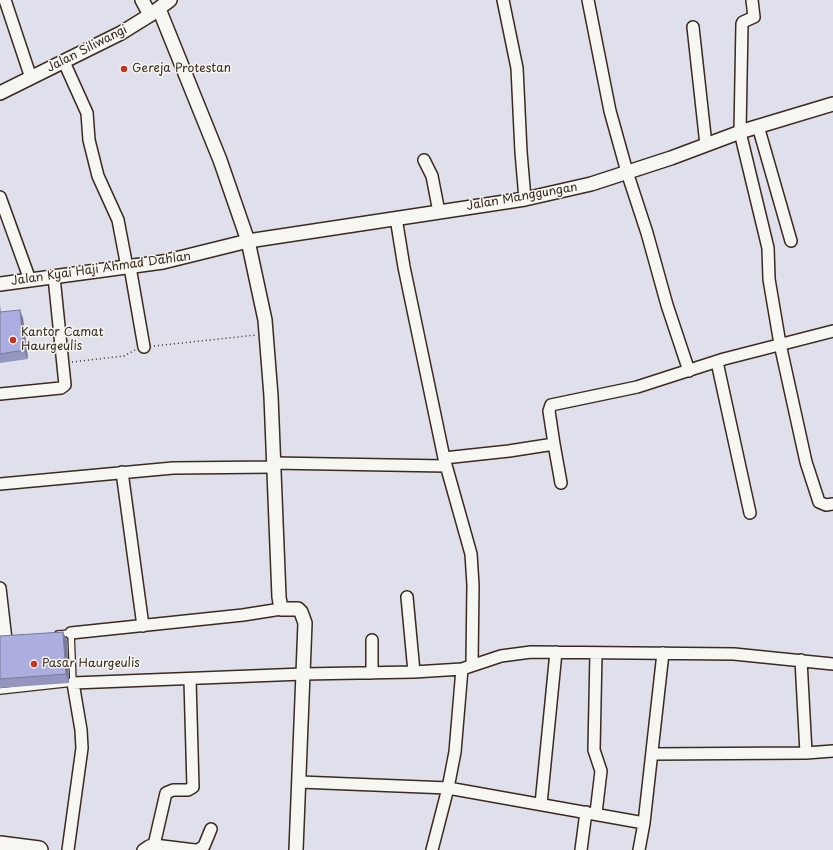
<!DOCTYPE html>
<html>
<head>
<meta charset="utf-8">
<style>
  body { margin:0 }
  canvas { display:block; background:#e0e0ec }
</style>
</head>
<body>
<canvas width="833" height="850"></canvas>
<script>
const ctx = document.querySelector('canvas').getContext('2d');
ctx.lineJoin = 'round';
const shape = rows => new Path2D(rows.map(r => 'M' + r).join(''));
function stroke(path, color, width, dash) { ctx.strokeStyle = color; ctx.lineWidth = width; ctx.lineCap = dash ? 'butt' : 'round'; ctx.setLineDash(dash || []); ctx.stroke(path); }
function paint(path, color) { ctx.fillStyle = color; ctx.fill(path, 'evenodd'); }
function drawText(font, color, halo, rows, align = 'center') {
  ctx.font = font + ' "Playpen Sans",sans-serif'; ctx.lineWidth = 3; ctx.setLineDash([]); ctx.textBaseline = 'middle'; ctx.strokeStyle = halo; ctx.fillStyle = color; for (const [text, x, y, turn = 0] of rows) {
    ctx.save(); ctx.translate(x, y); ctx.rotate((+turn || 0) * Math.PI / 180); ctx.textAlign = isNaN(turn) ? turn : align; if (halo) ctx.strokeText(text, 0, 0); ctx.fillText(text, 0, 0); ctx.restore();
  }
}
const service = shape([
  [0,691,73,683,71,633,58,634]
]);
const minor = shape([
  [5,0,31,78],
  [503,0,517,68,521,152,525,199],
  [588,0,610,111,627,172,647,233,667,305,689,371],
  [752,0,754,17,743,22,742,24,740,132,768,248,769,279,780,344,806,462,819,502,826,505,833,504],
  [693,27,706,145],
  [64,62,87,113,89,140,98,176,118,220,127,267],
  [758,126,791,241],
  [424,160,432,176,439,212],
  [0,197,30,280],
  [396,218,404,267,444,458,471,554,473,585,472,664],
  [130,267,144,347],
  [717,362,750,513],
  [0,394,61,388,65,385,54,277],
  [554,444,561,483],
  [444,458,509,451,554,444,549,411,551,405,637,387,724,359,833,331],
  [273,463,446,466],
  [122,472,143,626],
  [0,484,173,468,274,467],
  [0,588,6,640],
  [407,597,414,672],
  [71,633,243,615,281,609],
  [801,660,806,753,833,751],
  [372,673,372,640],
  [652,754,806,753],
  [300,782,448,788,644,823],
  [541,804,556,652],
  [596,813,601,771,594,750,596,653],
  [154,845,166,793,173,790,188,790,193,787,190,680],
  [68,850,82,748,81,730,73,683,303,674,414,672,462,669,501,656,531,652,734,654,833,664],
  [143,850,149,846,154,845,195,850],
  [198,850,204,846,211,829],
  [432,850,448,788,455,752,462,669],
  [581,850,586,812],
  [639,850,644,823,663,653]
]);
const tertiary = shape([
  [142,0,150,15],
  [159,9,220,160,248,241,265,320,271,396,279,597,281,609,298,609,301,612,305,623,296,850],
  [0,93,121,33,150,15,170,0],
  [0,284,163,262,248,241,525,199,591,184,671,158,743,131,833,104]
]);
const primary = shape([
  [0,845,39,850]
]);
stroke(service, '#3b2a1e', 8);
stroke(minor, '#3b2a1e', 14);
stroke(tertiary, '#3b2a1e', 16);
stroke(primary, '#3b2a1e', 20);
stroke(shape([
  [154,346,256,335],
  [72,362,124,356,135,350]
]), '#3b2a1e', 1.5, [1, 3]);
stroke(service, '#f6f6f2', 5.5);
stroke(minor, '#f6f6f2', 11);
stroke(tertiary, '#f6f6f2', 13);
stroke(primary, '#f6f6f2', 17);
paint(shape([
  [0,304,1,312,23,318,28,359,0,363],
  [63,632,67,641,69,683,0,688,0,636]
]), '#9496c0');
paint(shape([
  [20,310,23,318,28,359,24,350],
  [63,632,67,641,69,683,66,674]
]), '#787a9c');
const building = shape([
  [20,310,24,350,0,354,0,312,20,310],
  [63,632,66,674,0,679,0,636,63,632]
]);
paint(building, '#acaedf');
stroke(building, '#787a9c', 1);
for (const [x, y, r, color] of [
  [124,69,4,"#c8321e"],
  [13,340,4,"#c8321e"],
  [34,664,4,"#c8321e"]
]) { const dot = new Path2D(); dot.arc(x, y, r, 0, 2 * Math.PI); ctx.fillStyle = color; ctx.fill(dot); stroke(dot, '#f6f6f2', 1.5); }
drawText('12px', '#3b2a1e', '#f6f6f2', [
  ["Jalan Siliwangi",87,49,-27],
  ["Jalan Manggungan",522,197,-10],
  ["Jalan Kyai Haji Ahmad Dahlan",101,269,-8]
]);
drawText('12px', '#3b2a1e', '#f6f6f2', [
  ["Gereja Protestan",132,69],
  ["Kantor Camat",21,333],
  ["Haurgeulis",21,347],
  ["Pasar Haurgeulis",42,664]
], 'left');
</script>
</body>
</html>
